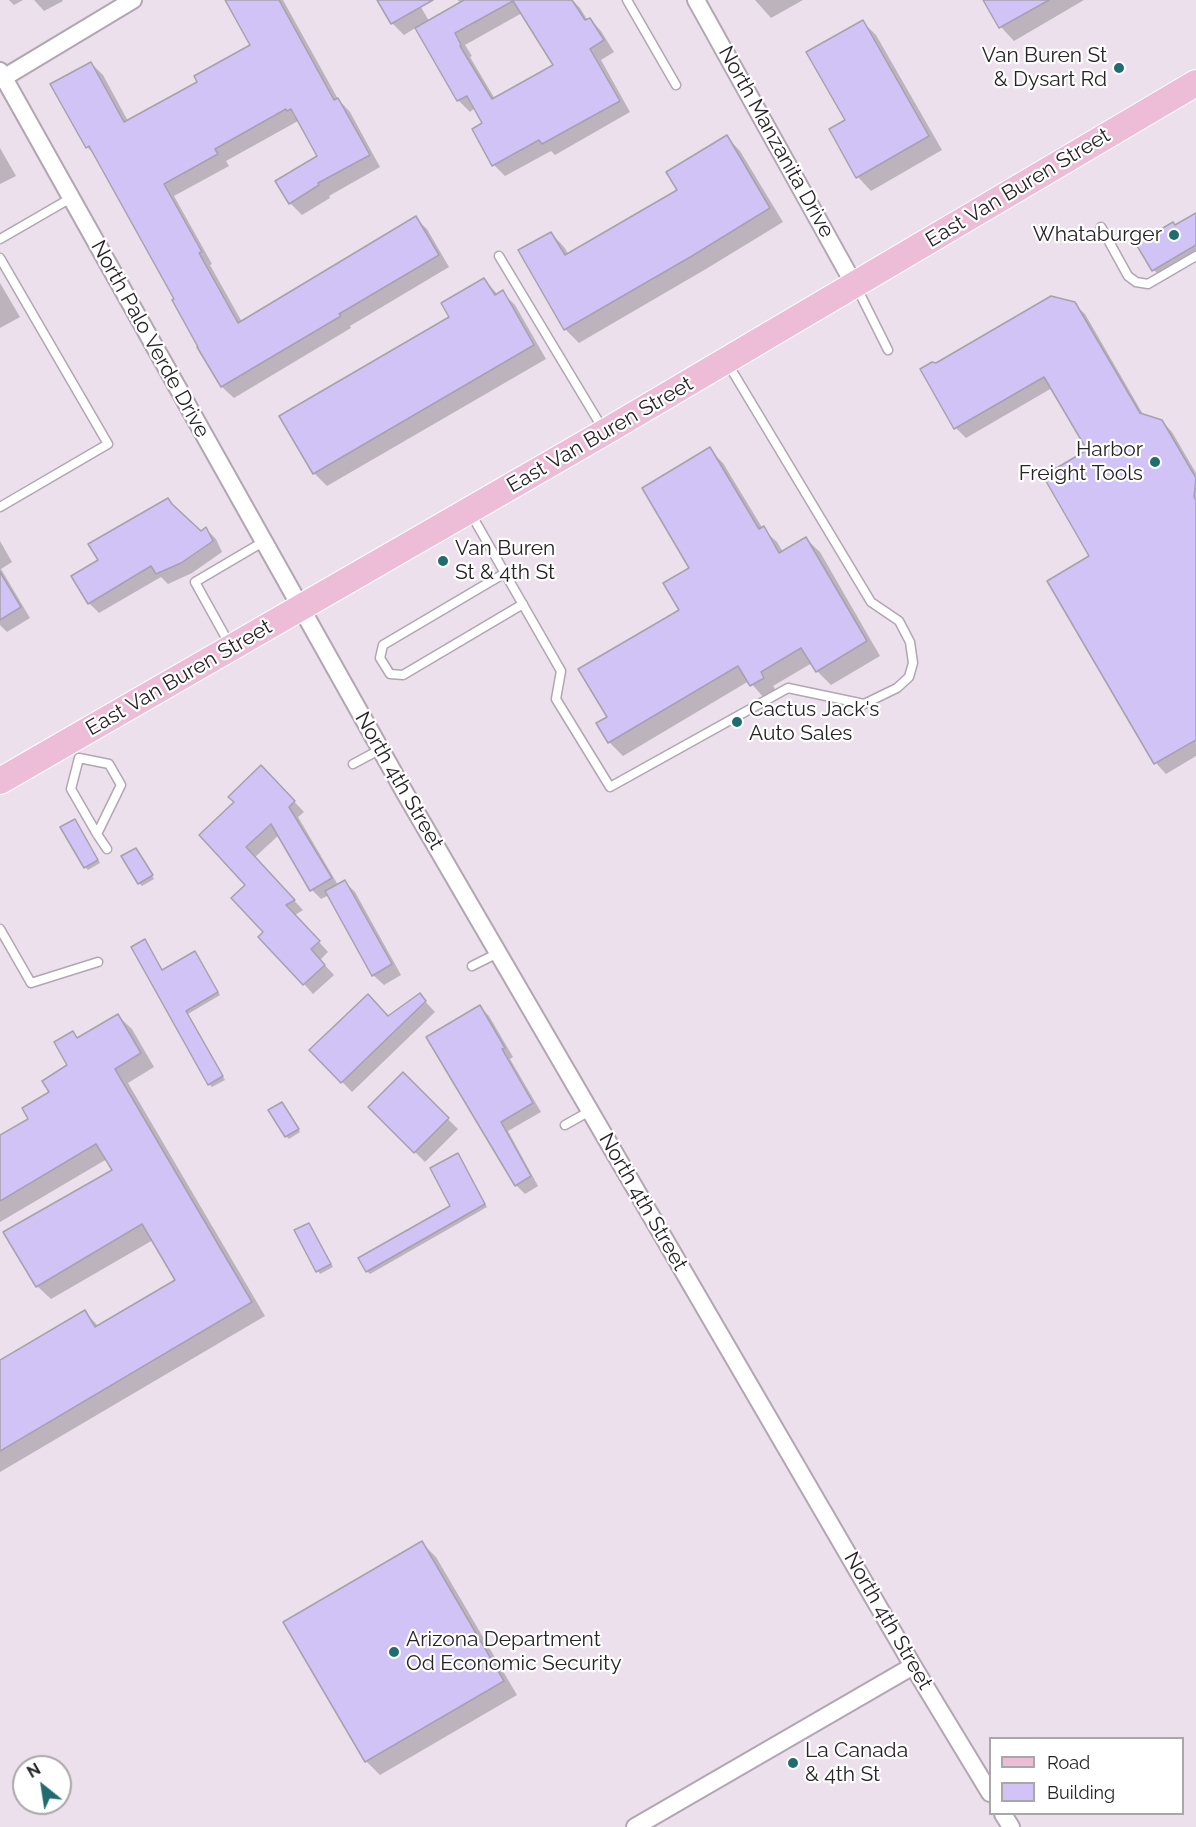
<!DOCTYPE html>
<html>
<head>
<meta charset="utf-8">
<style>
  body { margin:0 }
  #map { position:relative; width:1196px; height:1827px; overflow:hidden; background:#ece0ed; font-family:Raleway,sans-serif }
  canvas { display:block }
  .legend { position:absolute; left:989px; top:1737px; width:195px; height:78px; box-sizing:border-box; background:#fff; border:2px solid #a9a7a9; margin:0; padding:8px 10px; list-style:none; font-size:18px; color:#272327 }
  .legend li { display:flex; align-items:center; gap:12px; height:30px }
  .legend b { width:30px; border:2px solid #a9a7a9 }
  .north { position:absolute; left:12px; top:1755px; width:60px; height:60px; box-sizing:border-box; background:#fff; border:2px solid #a9a7a9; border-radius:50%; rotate:330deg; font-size:16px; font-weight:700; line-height:24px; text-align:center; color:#272327 }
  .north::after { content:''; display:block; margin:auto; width:21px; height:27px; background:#206c70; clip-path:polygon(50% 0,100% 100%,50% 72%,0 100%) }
</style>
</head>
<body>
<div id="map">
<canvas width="1196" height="1827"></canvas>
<ul class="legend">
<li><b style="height:8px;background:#edbcd6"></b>Road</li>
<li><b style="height:16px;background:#d2c3f7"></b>Building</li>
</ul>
<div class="north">N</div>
</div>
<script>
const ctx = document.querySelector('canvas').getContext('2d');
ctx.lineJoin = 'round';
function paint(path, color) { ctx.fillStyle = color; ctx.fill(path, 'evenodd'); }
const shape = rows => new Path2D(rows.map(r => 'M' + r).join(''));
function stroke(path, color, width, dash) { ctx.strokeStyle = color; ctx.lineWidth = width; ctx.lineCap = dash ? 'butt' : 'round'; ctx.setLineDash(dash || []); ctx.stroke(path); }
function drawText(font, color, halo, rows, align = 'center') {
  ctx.font = font + ' Raleway,sans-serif'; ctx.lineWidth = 4.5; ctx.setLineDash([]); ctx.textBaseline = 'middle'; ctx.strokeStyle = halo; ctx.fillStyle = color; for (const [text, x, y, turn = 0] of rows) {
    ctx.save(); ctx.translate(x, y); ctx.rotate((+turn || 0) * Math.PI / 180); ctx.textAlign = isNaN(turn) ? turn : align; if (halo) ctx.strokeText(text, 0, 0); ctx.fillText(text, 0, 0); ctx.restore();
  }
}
paint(shape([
  [9,0,23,0,14,5],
  [34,0,62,0,63,1,44,11],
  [227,0,283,0,338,99,350,112,380,167,329,196,330,198,302,215,290,203,319,157,298,121,226,161,229,166,174,196,212,264,210,265,242,322,415,218,427,229,449,267,350,326,351,328,234,398,222,387,199,348,176,299,96,156,87,147,91,63,103,75,128,121,199,82,252,46],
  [379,0,417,0,429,21,460,4,458,0,572,0,580,8,588,21,590,19,601,31,614,52,601,60,630,112,555,155,551,151,505,176,494,165,474,130,484,124,475,108,470,112,458,100,417,27,404,35,392,23],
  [522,13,555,66,495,99,470,57,472,56,465,45],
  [755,0,803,0,771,18],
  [985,0,1084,0,1014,41,1001,27],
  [862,21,876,35,942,150,871,191,858,177,847,121],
  [727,137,740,151,783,222,706,269,579,343,565,329,551,233,564,247,569,255,679,191],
  [0,148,16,176,0,184],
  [1196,218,1196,262,1164,281,1154,270,1138,244],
  [484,279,498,295,502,292,515,305,546,359,327,486,314,473],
  [0,283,20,317,0,328],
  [1074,304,1085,314,1144,416,1162,421,1172,432,1196,473,1196,756,1166,774,1156,763,1049,581,1091,557,1089,451,1052,388,966,438,956,428,936,364],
  [709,449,723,463,763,529,777,542,783,552,806,539,820,552,880,656,831,685,817,671,812,663,773,686,777,692,765,699,749,681,623,756,609,742,598,724,609,717,681,610,691,568],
  [168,500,201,533,206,529,216,539,222,552,192,573,168,584,161,577,99,613,89,603,100,561],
  [0,541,12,562,1,569,30,618,7,632,0,625],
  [271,777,304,812,298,817,338,885,345,882,355,892,401,975,384,985,373,975,329,895,321,899,312,890,279,835,254,858,303,910,295,915,328,952,320,960,334,975,313,994,304,984,266,933,248,885,201,835],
  [77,823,100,863,88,870,85,867],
  [138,852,154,879,142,886,139,883],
  [147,944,163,971,197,956,220,995,188,1014,225,1080,212,1087,209,1084],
  [419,995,435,1012,352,1092,311,1050,389,1017],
  [480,1007,489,1016,513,1057,510,1059,541,1112,508,1131,538,1186,525,1194,516,1185,428,1038],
  [118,1016,132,1029,154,1067,128,1083,265,1316,0,1472,0,1362,85,1312,99,1327,177,1281,153,1240,51,1299,37,1286,114,1171,107,1159,0,1222,0,1137,30,1120,70,1066,72,1033,79,1039],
  [403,1075,458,1129,425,1162,370,1107],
  [285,1106,300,1132,289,1139,286,1136],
  [460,1158,487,1207,370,1274,367,1271,452,1206],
  [311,1227,333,1267,320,1274,318,1271],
  [422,1543,436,1557,517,1695,380,1775,366,1761]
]), '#0003');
const building = shape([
  [225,0,279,0,334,100,338,98,370,155,318,183,319,185,289,204,275,181,317,156,291,109,287,111,286,109,215,149,218,154,164,184,202,252,199,253,238,323,416,216,439,255,339,314,341,316,221,387,197,347,198,347,172,300,174,299,89,146,86,148,50,84,91,62,124,122,197,82,194,76,250,45,225,0],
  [377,0,433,0,391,24,377,0],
  [464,0,572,0,585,20,590,18,604,40,590,49,620,101,542,144,539,140,492,166,472,129,482,123,467,96,457,101,415,28,464,0],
  [513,1,553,65,492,99,460,46,461,45,455,33,513,1],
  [983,0,1049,0,999,28,983,0],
  [863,20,929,136,856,178,829,129,845,120,806,52,863,20],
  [727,135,770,208,692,256,564,330,518,250,551,232,565,255,677,190,666,172,727,135],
  [1196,213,1196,245,1152,271,1136,244,1173,222,1175,225,1196,213],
  [484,278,495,295,503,290,534,345,313,474,279,416,449,317,441,303,484,278],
  [1051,296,1075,302,1140,413,1162,420,1196,478,1194,497,1196,500,1196,740,1154,764,1047,581,1089,556,1043,476,1087,450,1044,377,954,429,920,369,932,362,936,363,1051,296],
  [710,447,759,529,764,526,779,553,806,537,867,641,816,672,801,648,761,672,764,678,750,686,738,666,608,743,596,723,607,717,578,669,679,610,663,583,689,568,642,488,710,447],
  [168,498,172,504,201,531,206,527,213,541,181,563,156,574,151,566,88,604,71,576,98,560,88,544,168,498],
  [0,572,21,607,0,620,0,572],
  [261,765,295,801,289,807,332,878,310,891,271,824,246,847,295,900,286,905,320,941,311,949,325,965,303,985,258,937,263,932,231,898,245,885,199,835,234,802,228,797,261,765],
  [75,819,98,860,84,868,60,827,75,819],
  [136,848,153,875,138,884,121,856,136,848],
  [345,880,392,964,372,976,325,891,345,880],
  [145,939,162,970,195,951,218,992,186,1011,223,1076,208,1085,131,947,145,939],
  [420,993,426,1001,341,1083,309,1050,368,994,388,1016,420,993],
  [480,1005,505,1048,502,1049,533,1103,501,1122,531,1176,515,1186,426,1037,480,1005],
  [118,1014,141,1053,115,1069,252,1302,0,1451,0,1360,85,1310,95,1327,175,1280,142,1224,36,1287,3,1232,112,1170,96,1144,0,1201,0,1135,28,1119,22,1108,49,1092,42,1081,67,1065,54,1042,73,1031,77,1038,118,1014],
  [403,1072,449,1118,414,1153,368,1107,403,1072],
  [282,1102,299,1129,285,1137,268,1110,282,1102],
  [458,1153,485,1204,366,1272,358,1258,450,1206,430,1168,458,1153],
  [309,1223,331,1264,316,1272,294,1230,309,1223],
  [422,1541,504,1681,365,1762,283,1622,422,1541]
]);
paint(building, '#d2c3f7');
stroke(building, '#a5a1af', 1.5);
const lane = shape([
  [627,0,676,85],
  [1101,227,1128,276,1136,282,1148,284,1196,256],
  [0,239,71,198],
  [499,256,603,429],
  [0,258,108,444,0,507],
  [856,286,888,350],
  [471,514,561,671,556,699,610,787,788,688,864,704,897,688,909,677,913,663,910,642,899,621,871,602,728,364],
  [505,573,383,645,380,658,390,674,403,675,523,604],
  [230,645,195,582,263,542],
  [353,764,381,749],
  [97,834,121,785,109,764,79,758,71,789,97,834,107,849],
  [0,929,31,983,98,962],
  [472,966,498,953],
  [565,1125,590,1111]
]);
const street = shape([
  [696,0,855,286],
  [0,71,405,793,913,1666,990,1793],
  [0,80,133,0],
  [1003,1814,1011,1827],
  [635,1827,913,1666]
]);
const primary = shape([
  [0,781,605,432,1196,83]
]);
stroke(lane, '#b1a6b2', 11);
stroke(street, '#b1a6b2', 20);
stroke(primary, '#fff', 28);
stroke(lane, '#fff', 8);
stroke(street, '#fff', 16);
stroke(primary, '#edbcd6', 26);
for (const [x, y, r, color] of [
  [1119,68,6,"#206c70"],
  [1174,235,6,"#206c70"],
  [1155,462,6,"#206c70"],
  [443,561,6,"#206c70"],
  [737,722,6,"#206c70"],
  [394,1652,6,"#206c70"],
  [793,1763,6,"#206c70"]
]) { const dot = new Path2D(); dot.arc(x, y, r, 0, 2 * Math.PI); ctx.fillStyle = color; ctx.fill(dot); stroke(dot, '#fff', 2); }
drawText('21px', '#272327', '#fff', [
  ["Van Buren St",1107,56,"right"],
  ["& Dysart Rd",1107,80,"right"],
  ["Whataburger",1162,235,"right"],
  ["Harbor",1143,450,"right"],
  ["Freight Tools",1143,474,"right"],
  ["Van Buren",455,549],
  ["St & 4th St",455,573],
  ["Cactus Jack's",749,710],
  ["Auto Sales",749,734],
  ["Arizona Department",406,1640],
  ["Od Economic Security",406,1664],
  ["La Canada",805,1751],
  ["& 4th St",805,1775]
], 'left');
drawText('21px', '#272327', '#fff', [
  ["North Manzanita Drive",776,142,61],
  ["East Van Buren Street",1018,188,-31],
  ["North Palo Verde Drive",150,339,61],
  ["East Van Buren Street",600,435,-30],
  ["East Van Buren Street",179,678,-30],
  ["North 4th Street",399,781,60],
  ["North 4th Street",643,1202,60],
  ["North 4th Street",888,1621,60]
]);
</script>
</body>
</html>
